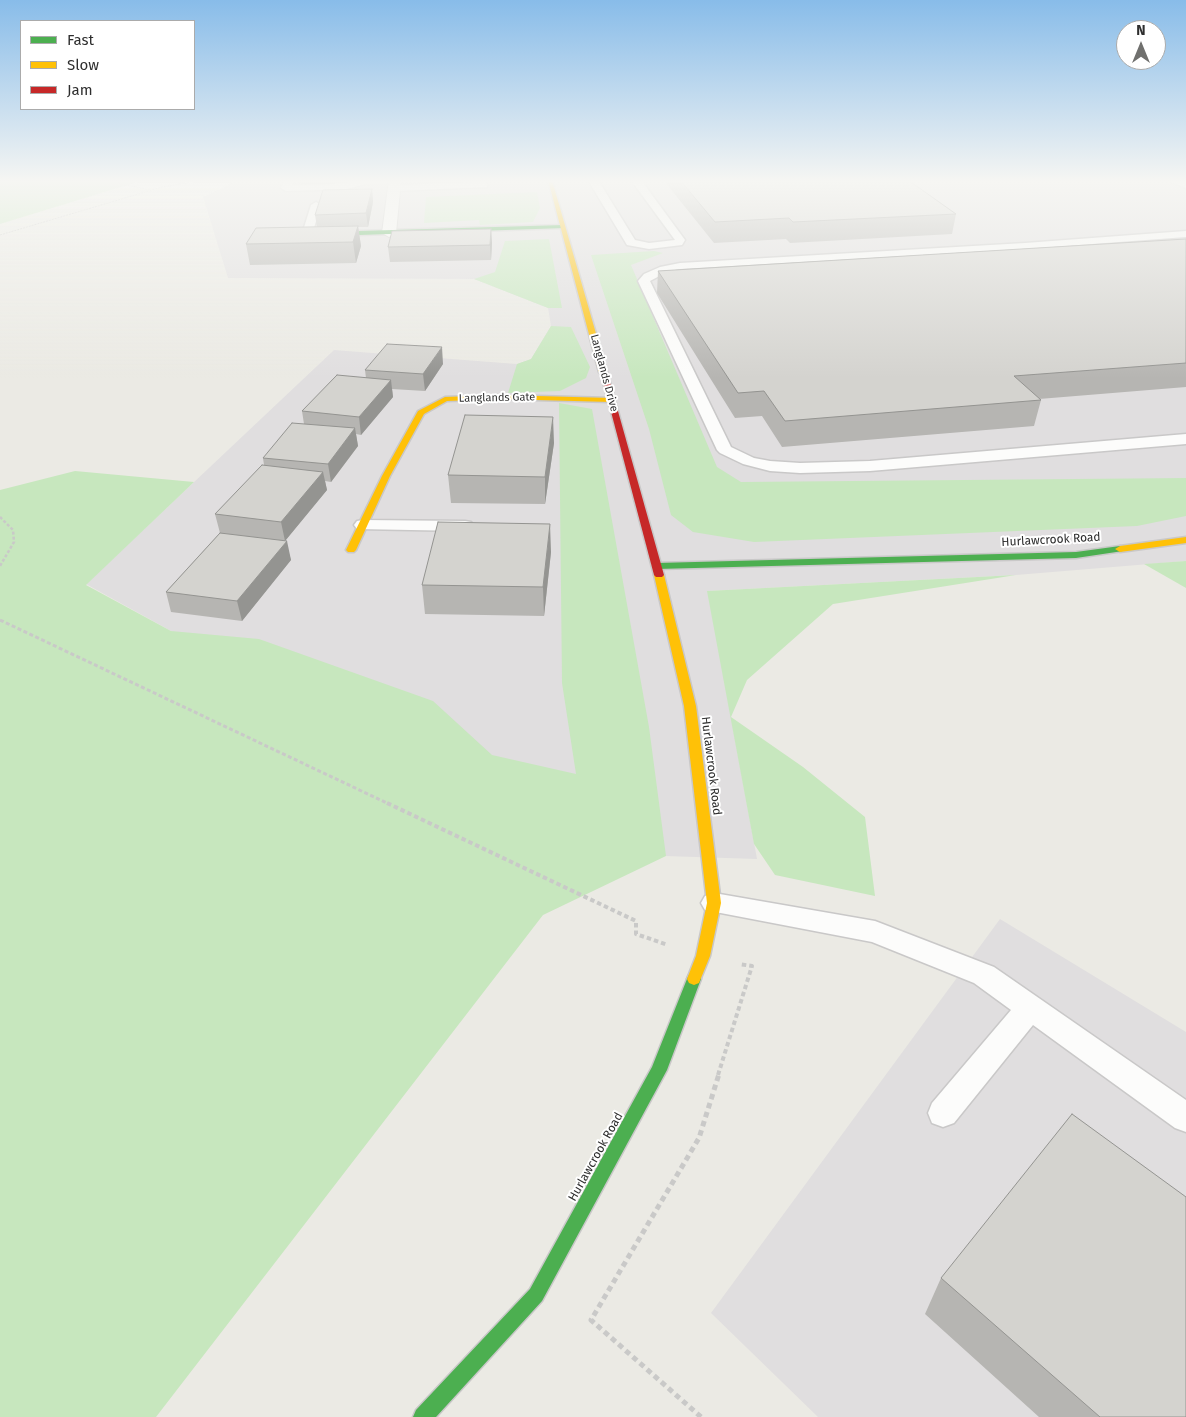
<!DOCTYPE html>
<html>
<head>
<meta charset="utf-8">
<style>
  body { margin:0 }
  #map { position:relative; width:1186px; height:1417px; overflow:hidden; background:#ebeae4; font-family:"Fira Sans",sans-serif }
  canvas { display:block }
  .legend { position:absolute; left:20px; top:20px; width:175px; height:90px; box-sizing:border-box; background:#fff; border:1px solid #ababab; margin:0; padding:6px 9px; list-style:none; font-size:15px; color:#2e2e2e }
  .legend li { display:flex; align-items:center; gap:10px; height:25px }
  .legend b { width:25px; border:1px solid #ababab }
  .north { position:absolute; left:1116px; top:20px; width:50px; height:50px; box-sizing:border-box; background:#fff; border:1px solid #ababab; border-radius:50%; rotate:0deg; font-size:14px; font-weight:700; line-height:20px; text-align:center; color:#2e2e2e }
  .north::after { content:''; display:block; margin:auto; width:18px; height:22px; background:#70706e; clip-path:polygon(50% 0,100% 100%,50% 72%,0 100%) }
</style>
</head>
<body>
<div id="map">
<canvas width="1186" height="1417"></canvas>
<ul class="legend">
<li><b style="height:6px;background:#4caf50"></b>Fast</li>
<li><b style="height:6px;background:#ffc107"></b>Slow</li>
<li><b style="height:6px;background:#c62828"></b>Jam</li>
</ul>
<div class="north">N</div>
</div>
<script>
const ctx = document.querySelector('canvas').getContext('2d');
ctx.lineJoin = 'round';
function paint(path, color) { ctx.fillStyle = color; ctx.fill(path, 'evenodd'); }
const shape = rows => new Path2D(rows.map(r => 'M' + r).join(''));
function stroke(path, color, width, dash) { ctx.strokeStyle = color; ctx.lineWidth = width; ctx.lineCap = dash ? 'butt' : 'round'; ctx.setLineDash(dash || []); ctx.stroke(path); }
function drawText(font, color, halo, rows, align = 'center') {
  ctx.font = font + ' "Fira Sans",sans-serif'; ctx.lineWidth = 4; ctx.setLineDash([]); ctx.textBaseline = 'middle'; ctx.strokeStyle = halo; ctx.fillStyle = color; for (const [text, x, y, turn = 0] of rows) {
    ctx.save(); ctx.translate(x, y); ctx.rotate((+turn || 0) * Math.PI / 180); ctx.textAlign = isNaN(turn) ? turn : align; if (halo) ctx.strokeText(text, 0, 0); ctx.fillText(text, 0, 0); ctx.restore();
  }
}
paint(shape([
  [238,180,1186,180,1186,561,1016,575,708,591,757,859,573,853,86,584,334,350,517,364,531,359,551,326,548,308,474,279,228,278,203,197],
  [1000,919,1186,1032,1186,1417,818,1417,711,1313]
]), '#e0dedf');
paint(shape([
  [0,180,144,180,0,224],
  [537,192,540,208,533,222,480,225,479,220,424,223,426,197],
  [549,239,562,308,548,308,474,279,495,272,505,241],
  [654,251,663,253,631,265,717,467,741,482,1186,478,1186,516,1137,526,754,542,693,532,671,515,649,429,591,255],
  [551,326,571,327,590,367,586,378,560,391,508,393,517,364,531,359],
  [559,403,592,409,649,727,666,856,543,915,156,1417,0,1417,0,490,75,471,194,482,86,585,171,631,259,639,433,701,492,755,576,774,562,683],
  [1186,561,1186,588,1144,564],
  [1016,575,833,604,747,680,731,717,803,767,865,817,875,896,775,875,754,844,707,591]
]), '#c7e7be');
const lane = shape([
  [285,180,295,180,292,185,347,183,358,180,398,180,393,183,365,184,347,189,286,191,281,188,285,180],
  [588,180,598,180,635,240,649,243,675,240,631,180,641,180,685,240,682,245,649,249,627,245,588,180],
  [1169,180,1186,182,1186,188,1171,182,1169,180],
  [484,182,487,183,487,187,394,191,389,188,394,185,484,182],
  [316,202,321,205,313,231,332,232,333,234,332,236,307,237,302,234,311,205,316,202],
  [1186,231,1186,237,1025,249,680,269,667,272,650,281,731,447,754,458,770,461,800,463,870,461,1186,434,1186,444,870,471,800,473,770,471,743,464,720,453,717,450,638,281,644,274,660,267,680,263,1025,243,1186,231],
  [363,520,465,521,471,522,474,526,471,530,465,531,357,529,354,525,357,521,363,520],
  [714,893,875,921,994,967,1186,1100,1186,1132,1175,1128,1033,1025,954,1123,943,1127,932,1123,928,1113,932,1103,1011,1010,974,983,872,942,705,910,701,903,705,896,714,893]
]);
const street = shape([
  [389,180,401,180,396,233,389,237,382,233,389,180]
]);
const fast = shape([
  [563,225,565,228,359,235,356,233,359,231,563,225],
  [1120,546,1123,547,1123,551,1076,558,657,569,652,566,657,563,1076,552,1120,546],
  [694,973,699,975,701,979,667,1070,542,1301,436,1417,413,1417,416,1410,530,1289,652,1067,687,979,689,975,694,973]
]);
const slow = shape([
  [548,180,552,180,607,372,606,374,599,372,548,180],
  [500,395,611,398,615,400,611,402,500,399,447,401,424,414,390,476,356,550,354,552,348,552,346,550,382,476,418,411,445,397,500,395],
  [1186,537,1186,543,1120,552,1115,549,1120,546,1186,537],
  [659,572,664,575,696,706,721,903,710,956,699,983,694,985,689,983,687,979,696,956,707,903,684,706,654,575,659,572]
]);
const jam = shape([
  [600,370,607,372,664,575,662,577,656,577,654,575,600,370]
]);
stroke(lane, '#c9c8c8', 3);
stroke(street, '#c9c8c8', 2);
stroke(fast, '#c9c8c8', 3);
stroke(slow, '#c9c8c8', 3);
stroke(jam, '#c9c8c8', 3);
stroke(shape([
  [111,180,118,180,117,183,150,190],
  [0,235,162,187,203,180]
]), '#c9c9c8', 1, [2, 1]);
stroke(shape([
  [0,517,13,530,14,542,0,566]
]), '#c9c9c8', 2.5, [3, 2]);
stroke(shape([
  [0,620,389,804]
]), '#c9c9c8', 3, [4, 2.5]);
stroke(shape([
  [387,803,636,921,636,934,668,945],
  [718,1075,752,966,739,964]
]), '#c9c9c8', 4, [4.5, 3]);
stroke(shape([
  [701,1417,591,1320,699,1138,719,1074]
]), '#c9c9c8', 5, [5.5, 4]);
paint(lane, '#fcfcfb');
paint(street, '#fcfcfb');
paint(fast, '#4caf50');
paint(slow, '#ffc107');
paint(jam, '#c62828');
paint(shape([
  [300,180,337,180,335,184,301,185],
  [665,180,908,180,956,214,952,234,790,243,786,239,714,243,665,182],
  [372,189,373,202,368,227,358,227,361,246,356,263,250,265,246,244,317,227,315,215],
  [491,229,492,243,491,260,390,262,388,247],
  [1186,239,1186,387,1039,399,1041,400,1034,426,782,447,762,416,735,418,657,293,658,271],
  [443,364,425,391,392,389,393,397,361,435,356,434,358,446,331,482,325,481,327,490,285,541,291,560,242,621,171,612,166,592,220,533,215,514,264,465,263,458,304,424,302,411,366,378,365,370],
  [554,443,545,504,451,503,448,475],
  [551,552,544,616,425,614,422,585],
  [941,1278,1186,1417,1039,1417,925,1314]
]), '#b6b5b2');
paint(shape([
  [372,189,373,202,368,227,366,213],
  [358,226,361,246,356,263,353,242],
  [491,229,492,243,491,260,490,245],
  [442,347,443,364,425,391,423,374],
  [391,380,393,397,361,435,359,417],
  [553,417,554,443,545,504,545,477],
  [355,428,358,446,331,482,328,464],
  [323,472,327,490,285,541,281,522],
  [550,524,551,552,544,616,543,587],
  [287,541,291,560,242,621,237,601]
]), '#949491');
const building = shape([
  [680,180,908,180,956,214,793,222,789,218,715,222,680,180],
  [372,189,366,213,315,215,323,190,372,189],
  [358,226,353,242,246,244,256,228,358,226],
  [491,229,490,245,388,247,392,231,491,229],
  [1186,239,1186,363,1014,376,1041,400,785,421,764,391,738,393,658,271,1186,239],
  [387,344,442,347,423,374,365,370,387,344],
  [337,375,391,380,359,417,302,411,337,375],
  [465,415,553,417,545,477,448,475,465,415],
  [292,423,355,428,328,464,263,458,292,423],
  [262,465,323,472,281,522,215,514,262,465],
  [438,522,550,524,543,587,422,585,438,522],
  [220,533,287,541,237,601,166,592,220,533],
  [1072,1114,1186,1197,1186,1417,1100,1417,941,1278,1072,1114]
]);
paint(building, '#d4d3cf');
stroke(building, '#949491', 1);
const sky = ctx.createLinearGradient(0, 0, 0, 378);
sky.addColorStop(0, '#88bce9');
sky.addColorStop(0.48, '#f6f6f3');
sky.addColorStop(1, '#f6f6f300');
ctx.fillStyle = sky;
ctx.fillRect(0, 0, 1186, 378);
drawText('11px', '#2e2e2e', '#fff', [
  ["Langlands Drive",604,373,75],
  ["Langlands Gate",497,398,-1]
]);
drawText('12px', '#2e2e2e', '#fff', [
  ["Hurlawcrook Road",1051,540,-3],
  ["Hurlawcrook Road",711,766,83],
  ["Hurlawcrook Road",596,1157,-61]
]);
</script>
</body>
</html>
